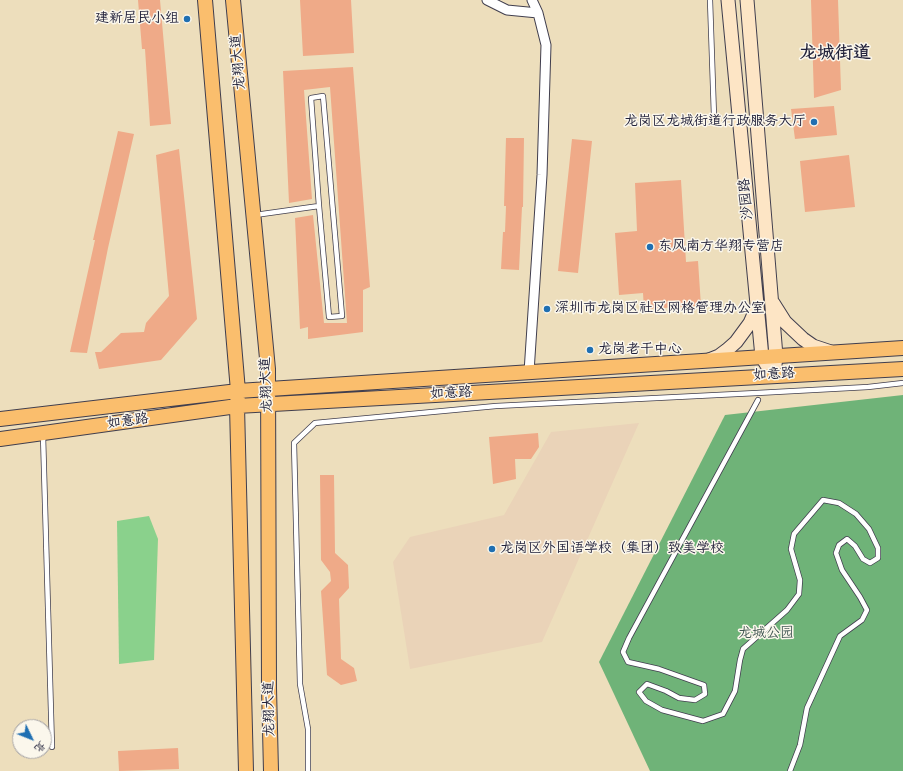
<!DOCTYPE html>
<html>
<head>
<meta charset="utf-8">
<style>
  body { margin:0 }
  #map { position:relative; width:903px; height:771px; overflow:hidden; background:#eddebc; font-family:"Architects Daughter","LXGW WenKai TC",sans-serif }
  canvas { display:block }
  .north { position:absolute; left:12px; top:719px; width:40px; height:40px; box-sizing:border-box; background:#fbf7ec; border:1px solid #a4a2a5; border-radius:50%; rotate:133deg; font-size:11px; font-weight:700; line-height:16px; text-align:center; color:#22223b }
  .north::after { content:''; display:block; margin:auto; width:14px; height:18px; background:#1f6fb2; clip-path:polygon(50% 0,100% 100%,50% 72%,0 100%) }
</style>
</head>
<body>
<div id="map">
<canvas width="903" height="771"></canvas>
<div class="north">北</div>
</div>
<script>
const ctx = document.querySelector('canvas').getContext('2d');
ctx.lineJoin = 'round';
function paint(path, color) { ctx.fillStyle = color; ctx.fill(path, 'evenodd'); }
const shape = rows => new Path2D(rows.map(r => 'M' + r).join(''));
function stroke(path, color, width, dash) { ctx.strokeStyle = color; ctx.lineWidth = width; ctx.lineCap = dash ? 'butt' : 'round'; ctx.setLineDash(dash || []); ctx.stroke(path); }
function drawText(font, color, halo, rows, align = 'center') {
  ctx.font = font + ' "Architects Daughter","LXGW WenKai TC",sans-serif'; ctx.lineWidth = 3; ctx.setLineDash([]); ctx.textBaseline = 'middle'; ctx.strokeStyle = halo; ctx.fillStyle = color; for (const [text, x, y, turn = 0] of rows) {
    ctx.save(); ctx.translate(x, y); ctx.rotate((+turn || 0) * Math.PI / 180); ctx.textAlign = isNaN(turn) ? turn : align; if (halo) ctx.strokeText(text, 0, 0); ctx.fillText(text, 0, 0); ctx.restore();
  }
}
paint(shape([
  [639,423,542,642,410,669,393,562,410,537,504,515,551,432]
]), '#ead3b8');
paint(shape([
  [149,516,158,539,154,660,119,664,117,521]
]), '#8ad18c');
paint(shape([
  [903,395,903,771,650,771,599,662,725,415]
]), '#6fb378');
paint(shape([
  [138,0,160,0,171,124,150,126,145,49,142,49],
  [300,0,351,0,354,53,303,56],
  [811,0,838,0,841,90,814,98],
  [353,67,370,287,363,290,363,332,308,339,308,327,300,329,295,218,313,215,324,323,347,323,330,87,304,90,312,199,289,203,283,71],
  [834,106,837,135,795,139,791,109],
  [118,131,134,134,108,248,87,353,70,352,95,240,93,240],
  [506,138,524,138,523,207,522,207,519,270,501,269,503,232,505,232,506,206,504,206],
  [572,139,592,141,578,273,558,271],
  [179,149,197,319,161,360,99,369,95,352,101,352,121,333,144,332,146,323,169,296,156,155],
  [849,155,855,207,805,212,800,161],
  [681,180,686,262,698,261,701,306,644,309,643,293,619,295,615,233,637,231,635,183],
  [538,433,539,447,531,459,515,459,516,479,493,484,489,437],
  [320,475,334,475,335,553,348,565,349,588,339,599,341,659,354,668,357,681,341,685,327,675,321,591,331,581,330,572,321,560],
  [178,748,179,769,119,771,118,751]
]), '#efaa88');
const lane = shape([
  [710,0,714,116],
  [255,215,319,206,311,98,323,96,342,316,329,317,319,206],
  [758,400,629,638,623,652,628,662,659,669,704,685,705,694,695,700,679,698,666,691,647,684,639,692,646,701,662,710,703,721,723,714,735,691,740,660,743,649,787,610,799,594,800,580,791,549,794,534,823,500,839,503,856,514,869,529,878,548,878,558,870,563,863,559,855,546,847,539,839,545,836,553,842,570,860,597,867,610,862,620,840,636,807,708,800,745,790,771],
  [43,435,52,747],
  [308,771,308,729,300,684,294,443,315,423,496,406,757,393,868,387,903,383]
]);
const street = shape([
  [487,0,507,10,538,13,532,0],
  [529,372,542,175,546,45,538,13]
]);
const secondary = shape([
  [728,0,762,357,773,375],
  [747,0,776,356,775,365],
  [773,303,785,322,803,339,813,346,831,352],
  [709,360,719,356,727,350,736,342,750,323,757,307]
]);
const primary = shape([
  [205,0,238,391,237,406,246,771],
  [233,0,268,369,269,688,271,771],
  [0,419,238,391,903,348],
  [0,439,237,406,903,369]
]);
stroke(lane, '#403e4e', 6);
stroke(street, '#403e4e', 11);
stroke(secondary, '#403e4e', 15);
stroke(primary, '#403e4e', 16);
stroke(lane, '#fff', 4.5);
stroke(street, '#fff', 9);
stroke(secondary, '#fde5c5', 13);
stroke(primary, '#fabe6d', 14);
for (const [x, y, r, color] of [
  [187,19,4,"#1f6fb2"],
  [814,122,4,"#1f6fb2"],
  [650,247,4,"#1f6fb2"],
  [547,309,4,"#1f6fb2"],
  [590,350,4,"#1f6fb2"],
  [492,549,4,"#1f6fb2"]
]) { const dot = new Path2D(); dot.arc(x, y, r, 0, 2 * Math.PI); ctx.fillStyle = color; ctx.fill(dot); stroke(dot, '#fbf7ec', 1.5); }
drawText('14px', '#22223b', '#fbf7ec', [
  ["建新居民小组",179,19,"right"],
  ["龙岗区龙城街道行政服务大厅",806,122,"right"],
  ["东风南方华翔专营店",658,247],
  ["深圳市龙岗区社区网格管理办公室",555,309],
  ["龙岗老干中心",598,350],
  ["龙岗区外国语学校（集团）致美学校",500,549]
], 'left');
drawText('14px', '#22223b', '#fbf7ec', [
  ["龙翔大道",239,62,-95],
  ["沙园路",747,199,-95],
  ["如意路",774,375,-4],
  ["龙翔大道",267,385,-92],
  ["如意路",451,394,-3],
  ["如意路",128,422,-8],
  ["龙翔大道",270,709,-91]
]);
drawText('14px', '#415753', '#fbf7ec', [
  ["龙城公园",766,634]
]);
drawText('bold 18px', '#22223b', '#fbf7ec', [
  ["龙城街道",835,54]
]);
</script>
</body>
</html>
